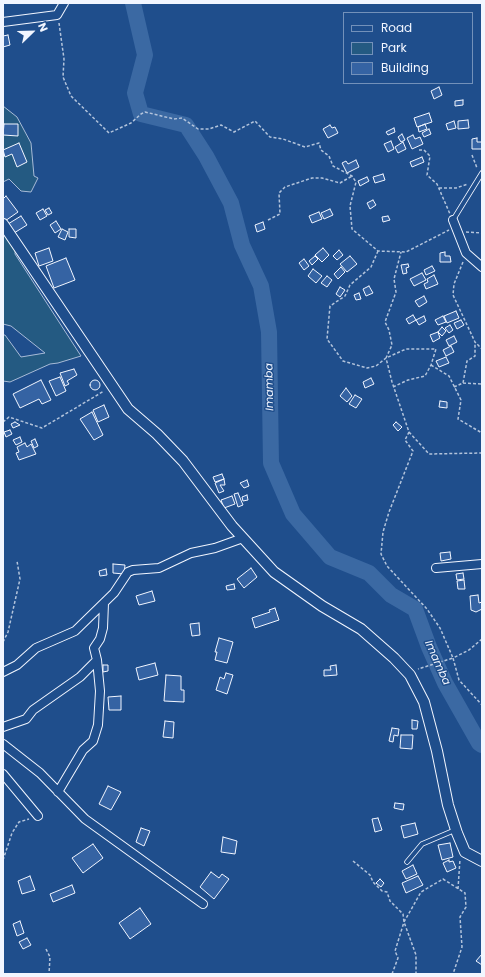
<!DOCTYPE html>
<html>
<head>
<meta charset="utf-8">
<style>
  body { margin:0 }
  #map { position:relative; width:485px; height:977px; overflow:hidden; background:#1f4e8c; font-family:Poppins,sans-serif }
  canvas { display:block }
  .frame { position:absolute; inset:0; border:4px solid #f2f6ff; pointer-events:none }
  .legend { position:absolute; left:343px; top:12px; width:130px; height:72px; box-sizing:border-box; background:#1f4e8c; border:1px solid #7391ba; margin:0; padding:5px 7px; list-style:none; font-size:12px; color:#f2f6ff }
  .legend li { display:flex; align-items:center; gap:8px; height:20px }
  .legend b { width:20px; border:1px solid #7391ba }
  .north { position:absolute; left:12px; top:12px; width:40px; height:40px; -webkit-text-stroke:3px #1f4e8c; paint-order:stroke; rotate:67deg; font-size:11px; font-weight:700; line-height:16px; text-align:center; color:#f2f6ff }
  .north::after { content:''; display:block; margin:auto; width:14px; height:18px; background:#f2f6ff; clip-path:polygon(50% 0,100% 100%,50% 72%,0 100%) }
</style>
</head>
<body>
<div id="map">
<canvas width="485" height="977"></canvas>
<div class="frame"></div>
<ul class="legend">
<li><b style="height:5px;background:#1f4e8c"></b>Road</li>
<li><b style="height:11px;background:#245a82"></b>Park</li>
<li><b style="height:11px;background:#3563a3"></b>Building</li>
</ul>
<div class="north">N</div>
</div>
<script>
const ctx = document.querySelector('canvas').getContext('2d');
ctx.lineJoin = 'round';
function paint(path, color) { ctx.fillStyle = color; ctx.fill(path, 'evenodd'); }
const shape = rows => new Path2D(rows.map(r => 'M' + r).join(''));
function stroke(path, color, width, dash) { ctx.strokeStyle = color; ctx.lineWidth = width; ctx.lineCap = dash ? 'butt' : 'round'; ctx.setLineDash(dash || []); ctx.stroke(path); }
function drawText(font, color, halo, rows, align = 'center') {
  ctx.font = font + ' Poppins,sans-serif'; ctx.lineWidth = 3; ctx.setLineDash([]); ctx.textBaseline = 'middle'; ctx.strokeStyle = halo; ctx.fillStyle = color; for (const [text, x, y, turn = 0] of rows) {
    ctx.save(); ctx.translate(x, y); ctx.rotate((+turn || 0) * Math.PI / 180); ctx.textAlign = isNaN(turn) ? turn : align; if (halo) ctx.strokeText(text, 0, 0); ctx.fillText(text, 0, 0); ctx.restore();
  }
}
const green = shape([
  [3,106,17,117,31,143,34,176,38,178,31,192,21,191,9,179,3,182,3,106],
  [3,222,16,241,15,254,81,356,58,363,50,364,10,382,3,381,3,335,5,335,21,357,45,353,11,326,3,324,3,222]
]);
paint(green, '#245a82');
stroke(green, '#a8bbd7', 1);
stroke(shape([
  [133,3,145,55,135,93,141,114,186,125,206,156,231,203,242,245,261,286,269,332,271,463,293,514,330,557,369,573,391,595,415,609,429,647,445,683,479,743,482,745]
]), '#3b69a3', 16);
const building = shape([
  [8,35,10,45,3,47,3,36,8,35],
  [439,87,442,95,434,99,431,91,439,87],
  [463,100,463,105,455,106,455,101,463,100],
  [429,113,432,122,417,127,414,118,429,113],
  [468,120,469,128,458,129,458,121,468,120],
  [454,121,456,128,448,130,446,124,454,121],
  [4,124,18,124,18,136,3,135,4,124],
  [425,124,427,129,419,132,418,127,425,124],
  [330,125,332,128,335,127,338,133,328,138,323,129,330,125],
  [394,128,395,132,388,135,386,132,394,128],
  [429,129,431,134,424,137,422,133,429,129],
  [402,134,405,140,401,142,398,137,402,134],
  [413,135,415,139,420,137,423,144,412,149,407,138,413,135],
  [477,138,477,142,482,142,482,149,472,149,472,139,477,138],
  [391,141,394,149,388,152,384,144,391,141],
  [403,142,406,149,398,153,395,147,403,142],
  [19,143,27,162,17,167,12,154,5,157,3,150,19,143],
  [422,157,424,162,412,167,410,162,422,157],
  [356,160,359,167,347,173,342,163,346,161,348,164,356,160],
  [383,174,385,180,375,183,373,177,383,174],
  [367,177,369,181,360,186,358,181,367,177],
  [6,196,18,212,5,221,3,218,3,199,6,196],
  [373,200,376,205,370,209,367,203,373,200],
  [49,208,52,213,48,215,45,210,49,208],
  [43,209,47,216,40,220,36,213,43,209],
  [330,209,333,215,324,219,321,213,330,209],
  [319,212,322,219,312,223,309,216,319,212],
  [21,216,27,225,14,233,8,224,21,216],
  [388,216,390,220,383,222,382,217,388,216],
  [56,221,61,229,55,233,50,225,56,221],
  [263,222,265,229,257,232,255,225,263,222],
  [62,229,68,232,65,240,58,237,62,229],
  [69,229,76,229,76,238,69,237,69,229],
  [49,248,53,261,39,266,35,253,49,248],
  [323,248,329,255,322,262,315,255,323,248],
  [339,250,343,255,337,260,333,256,339,250],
  [445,252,445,256,450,256,451,262,440,262,440,253,445,252],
  [315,256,318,259,312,265,309,261,315,256],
  [350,256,357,264,347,272,340,264,350,256],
  [66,258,75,280,54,288,46,266,66,258],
  [304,259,309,266,304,270,299,263,304,259],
  [408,264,409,267,406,268,407,273,403,274,401,265,408,264],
  [432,266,435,271,426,275,424,270,432,266],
  [341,267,345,272,338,279,334,274,341,267],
  [313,269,322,276,316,283,308,276,313,269],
  [422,273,426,280,414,286,410,279,422,273],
  [434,275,438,284,426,289,424,284,428,282,427,279,434,275],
  [327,276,332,280,327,287,321,283,327,276],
  [369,286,373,293,366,296,363,289,369,286],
  [340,287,345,290,340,297,336,294,340,287],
  [359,293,361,299,356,300,354,295,359,293],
  [424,296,427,302,419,307,415,301,424,296],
  [456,311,459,318,447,323,444,316,456,311],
  [413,315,416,320,409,324,406,319,413,315],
  [424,316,426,321,419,325,416,320,424,316],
  [443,316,446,322,438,325,435,320,443,316],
  [461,320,464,325,457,329,454,323,461,320],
  [450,325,453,330,449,333,445,328,450,325],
  [442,327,446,331,442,336,438,332,442,327],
  [438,332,440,338,433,342,430,335,438,332],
  [454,336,457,342,449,346,446,340,454,336],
  [451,346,454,352,446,356,443,350,451,346],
  [446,357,449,363,439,367,436,361,446,357],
  [74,369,77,375,67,381,69,384,65,386,60,373,74,369],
  [60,377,66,391,56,396,49,381,60,377],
  [371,378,374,384,365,388,363,382,371,378],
  '90 385a5 5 0 1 1 10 0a5 5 0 1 1-10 0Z',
  [41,380,51,400,42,404,39,399,20,408,13,394,41,380],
  [346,388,352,396,347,402,340,396,346,388],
  [355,395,362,399,356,408,349,404,355,395],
  [440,401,447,402,447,408,439,407,440,401],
  [104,405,109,417,98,422,93,410,104,405],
  [92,412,103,435,94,440,80,419,92,412],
  [15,422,20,425,13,428,11,424,15,422],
  [396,422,402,427,398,431,393,425,396,422],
  [10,430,12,434,6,437,4,432,10,430],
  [20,437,22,442,16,445,13,440,20,437],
  [35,439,38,446,34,448,31,441,35,439],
  [25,443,27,447,31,444,36,454,19,460,16,453,19,452,17,447,25,443],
  [222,474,224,479,215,482,213,477,222,474],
  [224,479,225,485,220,485,224,491,219,493,215,483,224,479],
  [247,480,249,486,244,488,240,483,247,480],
  [238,493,243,505,238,507,234,494,238,493],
  [247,495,248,500,243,501,242,497,247,495],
  [232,496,235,504,224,508,221,500,232,496],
  [450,552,451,559,441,561,440,553,450,552],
  [113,564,125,565,124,574,113,573,113,564],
  [251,568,257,577,244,588,237,579,251,568],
  [106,569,107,575,100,576,99,571,106,569],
  [463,573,464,579,457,580,456,574,463,573],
  [464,580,465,589,458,589,457,581,464,580],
  [234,584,235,589,227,590,226,586,234,584],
  [152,591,155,601,139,605,136,596,152,591],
  [478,595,479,603,482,602,482,609,476,612,471,610,470,596,478,595],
  [275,608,279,620,255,628,252,618,270,612,269,610,275,608],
  [199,623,200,635,192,636,190,624,199,623],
  [219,638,233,642,227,663,215,660,217,652,215,652,219,638],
  [155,663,158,675,139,680,136,668,155,663],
  [103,665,108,665,108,671,103,672,103,665],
  [336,665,337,675,324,676,324,670,331,670,330,666,336,665],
  [226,673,233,675,227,694,216,690,220,677,224,679,226,673],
  [166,675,181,676,181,690,184,690,184,702,164,701,166,675],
  [121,696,121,710,109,710,108,697,121,696],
  [412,720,418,721,417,729,412,729,412,720],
  [165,721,174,722,173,738,163,737,165,721],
  [392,728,399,729,398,736,394,735,393,742,389,741,392,728],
  [401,735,413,735,412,749,400,748,401,735],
  [108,786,121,792,111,810,99,804,108,786],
  [395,803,404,804,403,810,394,808,395,803],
  [378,818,382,830,375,832,372,819,378,818],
  [415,823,418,834,404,838,401,826,415,823],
  [141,828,150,831,144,846,136,842,141,828],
  [223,837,237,841,235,854,221,852,223,837],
  [450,843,453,857,442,860,438,845,450,843],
  [93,844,103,858,83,873,72,858,93,844],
  [449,860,449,862,453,861,456,868,447,872,443,863,449,860],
  [413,865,417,874,406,879,402,871,413,865],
  [211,872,219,878,222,874,229,879,214,899,200,887,211,872],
  [30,876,35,890,22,894,18,881,30,876],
  [418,876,423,885,406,893,402,883,418,876],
  [380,879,384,883,381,887,376,883,380,879],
  [72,885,75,893,53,902,50,894,72,885],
  [140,908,151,924,130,939,119,923,140,908],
  [20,921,24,933,17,936,13,924,20,921],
  [27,938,31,945,23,949,19,942,27,938],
  [482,954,482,965,476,961,482,954]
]);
paint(building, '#3563a3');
stroke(building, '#f2f6ff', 1);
const service = shape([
  [453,220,482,173],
  [407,862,422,844,455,830]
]);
const minor = shape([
  [3,22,57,15,64,3],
  [453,220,466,253,482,267],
  [436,568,482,564],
  [3,672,17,665,36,648,75,631,114,593,128,572,133,570,159,568,191,553,215,548,243,538],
  [3,727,26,719,33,710,80,677,97,660,94,648,100,639,103,628,104,603],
  [3,744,40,773,85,819,203,904],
  [3,774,38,816],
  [58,792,83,750,93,741,98,725,100,691,97,660]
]);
const tertiary = shape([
  [3,224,128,409,157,434,183,461,232,526,274,572,322,606,361,629,394,658,410,675,424,702,437,751,448,805,457,833,465,852,482,861]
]);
stroke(service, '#f2f6ff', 5.5);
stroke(minor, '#f2f6ff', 10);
stroke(tertiary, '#f2f6ff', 12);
stroke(shape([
  [59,23,64,59,63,77,71,96,109,133,131,123,141,114,145,112,174,119,182,118,198,129,209,129,221,125,234,132,255,121,270,137,283,139,305,147,319,143,321,150,329,156,333,166,352,176,356,182,350,206,352,229,378,251,406,252,449,230],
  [419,150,424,150,430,156,427,175,437,184,450,214],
  [472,155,477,168],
  [439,188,456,188,468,184],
  [268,220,280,214,279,193,285,187,312,178,322,178,340,183,352,176],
  [466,232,482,233],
  [378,251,371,267,350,285,345,296,330,306,327,339,343,361,367,368,376,366,386,358,392,382,409,432,405,440,413,451,389,512,383,532,381,554,387,566,427,609,440,628,453,658,418,669],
  [463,262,454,284,453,295,475,342,482,349],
  [431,365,449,376,461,400,458,419,482,433],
  [463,383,482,384],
  [393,387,408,380,425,376,431,365,436,349,406,349,386,358,392,345,389,330,385,322,396,292,394,279,401,252],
  [454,387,463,383,467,361,475,356,475,342],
  [3,422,9,417,42,428,104,391],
  [409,432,429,454,482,453],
  [482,639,469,650,453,658,459,680,482,705],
  [3,642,8,632,20,579,17,561],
  [3,860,12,833,19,822,29,819],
  [353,861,370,875,373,882,382,891,387,892,390,901,403,914,404,922,416,955,416,974],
  [458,889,460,859],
  [46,949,50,957,49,974],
  [392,974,398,958,395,951,404,922,421,892,443,879,465,893,466,907,460,917,462,947,453,974]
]), '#b3c4dc', 1.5, [3, 2]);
stroke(service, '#1f4e8c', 4);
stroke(minor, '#1f4e8c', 8);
stroke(tertiary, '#1f4e8c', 10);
drawText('italic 11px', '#f2f6ff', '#1f4e8c', [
  ["Imamba",270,387,-91],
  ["Imamba",437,663,66]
]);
</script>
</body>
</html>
